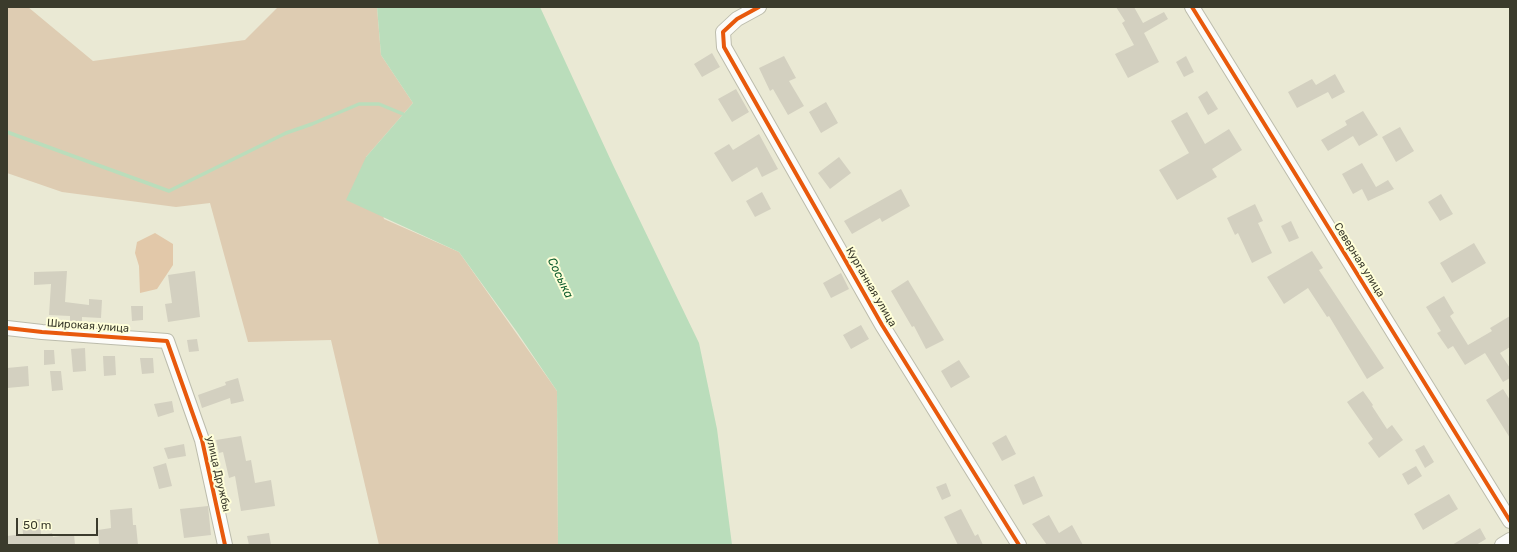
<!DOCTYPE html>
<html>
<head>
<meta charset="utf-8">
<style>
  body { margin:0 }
  #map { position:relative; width:1517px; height:552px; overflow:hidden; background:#eae9d4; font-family:Rubik,sans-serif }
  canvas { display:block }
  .frame { position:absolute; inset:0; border:8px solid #3b3b2c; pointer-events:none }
  .scale { position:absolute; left:16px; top:518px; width:82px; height:18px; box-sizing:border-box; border:2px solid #3b3b2c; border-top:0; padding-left:5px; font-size:12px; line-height:14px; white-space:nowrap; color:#3b3b2c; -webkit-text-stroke:3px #ffffd9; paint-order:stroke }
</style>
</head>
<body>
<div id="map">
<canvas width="1517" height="552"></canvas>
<div class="frame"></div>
<div class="scale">50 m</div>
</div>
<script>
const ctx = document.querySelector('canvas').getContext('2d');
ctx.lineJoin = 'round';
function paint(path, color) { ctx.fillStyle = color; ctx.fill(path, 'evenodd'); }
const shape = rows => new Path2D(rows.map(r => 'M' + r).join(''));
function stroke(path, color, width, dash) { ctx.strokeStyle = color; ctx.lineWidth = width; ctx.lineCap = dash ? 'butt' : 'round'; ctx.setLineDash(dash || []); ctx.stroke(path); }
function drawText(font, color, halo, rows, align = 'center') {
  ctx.font = font + ' Rubik,sans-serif'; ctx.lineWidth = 4; ctx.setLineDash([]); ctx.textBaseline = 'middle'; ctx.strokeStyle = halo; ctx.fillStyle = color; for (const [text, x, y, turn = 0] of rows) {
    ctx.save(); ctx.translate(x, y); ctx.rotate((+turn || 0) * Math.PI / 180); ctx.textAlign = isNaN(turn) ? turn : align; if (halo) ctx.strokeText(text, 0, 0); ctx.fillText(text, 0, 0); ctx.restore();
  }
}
paint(shape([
  [7,7,28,7,93,61,245,40,278,7,377,7,381,55,413,103,366,157,384,219,459,252,557,391,558,545,379,545,331,340,248,342,210,203,176,207,62,192,7,173]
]), '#deccb2');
paint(shape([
  [155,233,173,244,173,265,157,289,140,293,139,266,135,253,137,242]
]), '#e2c8a9');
paint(shape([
  [377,7,540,7,613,165,699,343,717,429,732,545,558,545,557,391,517,332,459,252,346,200,366,157,413,103,381,55]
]), '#baddbb');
stroke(shape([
  [7,132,169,191,286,133,312,124,359,104,379,104,403,114]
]), '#baddbb', 3.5);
paint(shape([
  [1116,7,1134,7,1143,23,1164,12,1168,19,1144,33,1159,62,1128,78,1115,54,1134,45,1122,23,1125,21],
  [712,53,720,67,702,77,694,64],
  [784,56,796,78,789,81,804,106,788,115,773,89,770,91,759,68],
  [1186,56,1194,72,1184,77,1176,62],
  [1335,74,1345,92,1332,99,1328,92,1297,108,1288,92,1312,79,1316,85],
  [736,89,749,112,732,122,718,99],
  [1207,91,1218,109,1208,115,1198,97],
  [826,102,838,123,821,133,809,112],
  [1363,111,1378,135,1359,146,1353,136,1328,151,1321,140,1347,125,1345,121],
  [1187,112,1205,144,1229,129,1242,150,1212,169,1217,177,1177,200,1159,170,1189,153,1171,121],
  [1400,127,1414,151,1396,162,1382,137],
  [759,134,778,169,762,177,757,167,732,182,714,153,729,144,733,150],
  [839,157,851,173,830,189,818,173],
  [1362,163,1376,187,1388,180,1394,189,1368,201,1362,189,1353,194,1342,174],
  [901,189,910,206,882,222,880,218,852,234,844,221],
  [762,192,771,209,755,217,746,201],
  [1441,194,1453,214,1440,221,1428,202],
  [1255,204,1263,221,1258,223,1272,253,1252,263,1238,233,1235,235,1227,218],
  [1291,221,1299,238,1289,242,1281,226],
  [1474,243,1486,263,1452,283,1440,263],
  [1312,251,1323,268,1319,270,1384,368,1367,379,1329,316,1327,317,1308,288,1284,304,1267,277],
  [67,271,65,302,89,305,89,299,102,300,101,318,82,317,82,322,70,322,70,316,49,315,51,284,34,285,34,272],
  [195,271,200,317,168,322,165,304,172,303,168,275],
  [841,273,849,289,831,298,823,283],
  [908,280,944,340,926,349,914,326,912,327,891,291],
  [1444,296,1454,313,1450,316,1468,345,1492,331,1490,328,1510,316,1510,347,1500,353,1510,368,1510,378,1503,382,1485,353,1465,365,1453,346,1448,349,1437,333,1441,331,1426,307],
  [131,306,143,306,143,320,132,321],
  [861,325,869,339,851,349,843,335],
  [197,339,199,351,189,352,187,340],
  [85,348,86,371,73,372,71,349],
  [44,350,54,350,55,364,44,365],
  [103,356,115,356,116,375,104,376],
  [140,358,153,358,154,373,142,374],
  [959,360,970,377,951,388,941,371],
  [28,366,29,386,7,388,7,368],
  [50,371,61,371,63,390,52,391],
  [238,378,244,401,231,404,230,398,202,408,198,395,226,385,225,382],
  [1503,389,1510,400,1510,438,1486,400],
  [1363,391,1373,405,1372,406,1387,429,1392,425,1403,440,1379,458,1368,443,1373,439,1347,402],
  [172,401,174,412,158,417,154,404],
  [1006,435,1016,454,1002,461,992,443],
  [241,436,246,461,251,460,255,483,271,480,275,506,241,511,235,476,229,478,223,452,219,453,216,440],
  [184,444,186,456,168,459,164,448],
  [1424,445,1434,462,1425,468,1415,450],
  [166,463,172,486,159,489,153,467],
  [1416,466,1422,476,1408,485,1402,474],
  [1034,476,1043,496,1023,505,1014,485],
  [946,483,951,496,942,500,936,487],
  [1449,494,1458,509,1423,530,1414,514],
  [208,506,211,535,184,538,180,509],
  [132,508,133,525,136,525,138,545,99,545,98,530,111,528,110,510],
  [961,509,975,536,978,534,983,545,958,545,944,517],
  [1049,515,1059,533,1072,525,1083,545,1047,545,1032,524],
  [40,519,41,535,52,533,53,537,74,534,75,545,7,545,7,536,23,534,22,521],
  [1480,528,1486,539,1476,545,1452,545],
  [269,533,271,545,249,545,247,536]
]), '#d3d0c0');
const minor = shape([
  [759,7,737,19,723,32,724,47,882,325,1019,545],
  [1192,7,1510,521],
  [7,328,42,332,167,341,202,440,225,545],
  [1502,545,1510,540]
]);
stroke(minor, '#bcbcac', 16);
stroke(minor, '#fcfcf9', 14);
stroke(shape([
  [759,7,737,19,723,32,724,47,882,325,1019,545],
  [1192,7,1510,521],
  [7,328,42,332,167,341,202,440,225,545]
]), '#e8590c', 4);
drawText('11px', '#3b3b2c', '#ffffd9', [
  ["Северная улица",1359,260,58],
  ["Курганная улица",871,287,60],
  ["Широкая улица",88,326,4],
  ["улица Дружбы",218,474,77]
]);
drawText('italic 12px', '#0f5e2e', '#ffffd9', [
  ["Сосыка",560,278,64]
]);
</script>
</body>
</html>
